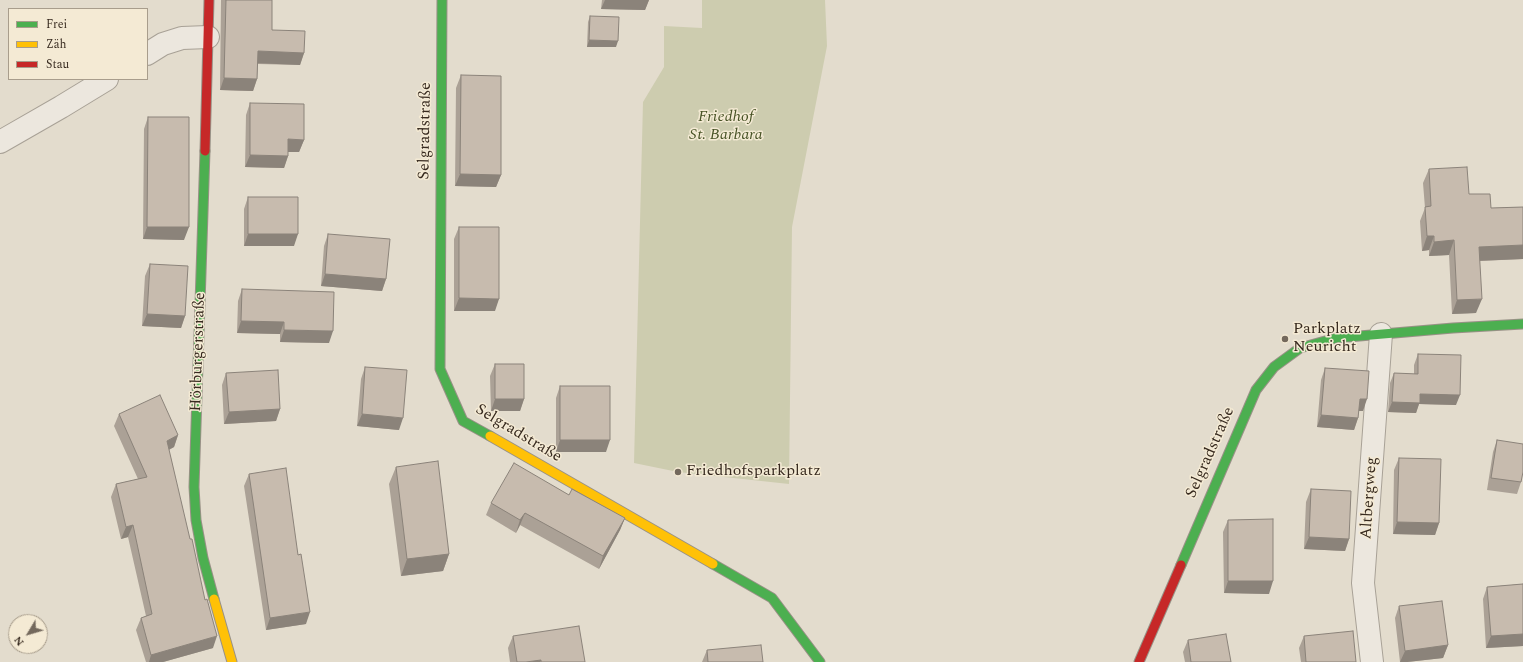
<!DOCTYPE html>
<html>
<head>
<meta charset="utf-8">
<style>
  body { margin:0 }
  #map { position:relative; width:1523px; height:662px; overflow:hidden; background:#e3dccd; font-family:Spectral,serif }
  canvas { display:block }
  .legend { position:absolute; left:8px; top:8px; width:140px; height:72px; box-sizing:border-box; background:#f4ead4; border:1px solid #a89d8c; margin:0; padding:5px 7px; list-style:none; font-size:12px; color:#372a1f }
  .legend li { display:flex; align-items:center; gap:8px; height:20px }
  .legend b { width:20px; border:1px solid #a89d8c }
  .north { position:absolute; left:8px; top:614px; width:40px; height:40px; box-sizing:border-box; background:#f4ead4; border:1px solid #a89d8c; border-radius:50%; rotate:232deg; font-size:11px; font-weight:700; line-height:16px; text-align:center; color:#372a1f }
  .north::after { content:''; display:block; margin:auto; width:14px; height:18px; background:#73685c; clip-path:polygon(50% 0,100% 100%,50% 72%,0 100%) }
</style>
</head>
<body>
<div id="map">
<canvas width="1523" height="662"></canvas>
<ul class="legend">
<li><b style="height:5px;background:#4caf50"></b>Frei</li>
<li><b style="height:5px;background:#ffc107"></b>Zäh</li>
<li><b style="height:5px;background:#c62828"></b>Stau</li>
</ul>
<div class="north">N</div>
</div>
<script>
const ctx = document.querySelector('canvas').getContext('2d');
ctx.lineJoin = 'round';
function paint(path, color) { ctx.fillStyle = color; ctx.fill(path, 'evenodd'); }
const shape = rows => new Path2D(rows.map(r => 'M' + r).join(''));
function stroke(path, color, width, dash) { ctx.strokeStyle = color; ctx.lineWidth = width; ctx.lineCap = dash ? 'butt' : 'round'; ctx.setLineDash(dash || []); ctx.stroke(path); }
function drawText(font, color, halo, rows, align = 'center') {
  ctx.font = font + ' Spectral,serif'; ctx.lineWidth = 3; ctx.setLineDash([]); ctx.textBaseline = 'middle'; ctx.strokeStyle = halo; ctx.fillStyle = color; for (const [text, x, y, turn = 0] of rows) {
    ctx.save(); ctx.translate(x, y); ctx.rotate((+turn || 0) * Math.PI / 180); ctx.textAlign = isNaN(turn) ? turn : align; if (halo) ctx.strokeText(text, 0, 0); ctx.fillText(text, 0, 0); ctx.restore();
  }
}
paint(shape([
  [702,0,825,0,827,46,792,227,789,484,678,472,634,463,643,102,664,67,664,26,702,28]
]), '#cdccaf');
const street = shape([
  [147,54,163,44,182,38,208,37],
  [0,142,61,107,107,79],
  [1372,662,1363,583,1381,334]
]);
const fast = shape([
  [442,0,440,369,463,421,490,436],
  [205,151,194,487,196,520,203,558,214,599],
  [713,564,772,598,820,662],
  [1181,565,1256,390,1274,367,1300,348,1336,338,1453,328,1523,324]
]);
const slow = shape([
  [490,436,713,564],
  [214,599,232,662]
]);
const jam = shape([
  [205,151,209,0],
  [1139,662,1181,565]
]);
stroke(street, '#a8a196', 24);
stroke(fast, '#989186', 11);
stroke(slow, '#989186', 11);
stroke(jam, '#989186', 11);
stroke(street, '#ece7de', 22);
stroke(fast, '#4caf50', 9);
stroke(slow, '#ffc107', 9);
stroke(jam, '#c62828', 9);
paint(shape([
  [221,0,272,0,272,30,304,53,300,65,258,64,257,79,253,91,220,90],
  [602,0,649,0,645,10,601,9],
  [590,16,616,47,587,47,588,22],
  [461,75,501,175,496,187,455,186,456,88],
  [250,103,304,140,299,152,288,152,288,156,284,168,245,167,246,115],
  [148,117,184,240,143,239,144,129],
  [1429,169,1491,208,1523,207,1523,259,1480,261,1476,313,1452,314,1449,255,1429,256,1429,250,1422,251,1420,221,1425,208,1423,183],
  [248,197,294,246,244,246,244,209],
  [459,227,495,311,454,311,454,239],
  [328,234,386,279,382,291,321,286,324,246],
  [150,264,185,316,181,328,142,326,145,276],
  [242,289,329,343,280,342,280,334,237,333,238,301],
  [1418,354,1456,405,1419,404,1416,413,1388,412,1390,383,1394,373,1414,374,1414,365],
  [495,364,524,399,520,411,491,411,490,376],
  [365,367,399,430,357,426,361,379],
  [1325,368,1363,411,1359,411,1358,418,1354,430,1317,427,1321,380],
  [226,373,280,409,276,421,224,424,222,385],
  [560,386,606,452,556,452,556,398],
  [119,414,178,435,174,447,169,450,213,648,163,662,146,662,136,630,141,618,146,616,128,537,121,539,111,497,116,484,138,479,114,426],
  [1497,440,1521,482,1517,494,1487,490,1493,452],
  [1399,458,1439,523,1435,535,1393,534,1394,470],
  [396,467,449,554,443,571,401,576,389,484],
  [249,474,306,624,266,630,244,486],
  [1311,489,1349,539,1345,551,1304,549,1306,502],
  [569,495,625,518,620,530,599,569,520,525,516,533,486,515,491,503],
  [1228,520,1269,594,1224,593,1223,532],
  [1523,584,1523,646,1486,648,1483,599,1487,587],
  [1399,606,1448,645,1443,658,1407,662,1400,662,1395,618],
  [513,636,585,662,510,662,508,648],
  [1304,636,1356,662,1301,662,1299,648],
  [1188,640,1231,662,1185,662,1183,652],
  [707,650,763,662,702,662]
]), '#aba196');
paint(shape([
  [605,0,649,0,645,10,601,9],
  [589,40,618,41,616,47,587,47],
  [258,51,304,53,300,65,254,63],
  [224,78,257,79,253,91,220,90],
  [288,139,304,140,299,152,284,152],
  [250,155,288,156,284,168,245,167],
  [460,174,501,175,496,187,455,186],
  [147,227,189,227,184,240,143,239],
  [248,234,298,234,294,246,244,246],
  [1427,236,1434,236,1429,250,1422,251],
  [1454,240,1449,255,1429,256,1434,242],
  [1523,245,1523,259,1474,261,1479,247],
  [325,274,386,279,382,291,321,286],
  [459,298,499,299,495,311,454,311],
  [1482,299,1476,313,1452,314,1457,300],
  [147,314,185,316,181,328,142,326],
  [241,321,284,322,280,334,237,333],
  [284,330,333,331,329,343,280,342],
  [1420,394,1460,395,1456,405,1419,404,1416,413,1388,412,1392,402],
  [495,399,524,399,520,411,491,411],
  [1360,399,1367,399,1363,411,1356,411],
  [280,409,276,421,224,424,229,412],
  [362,414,403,418,399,430,357,426],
  [1321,415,1358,418,1354,430,1317,427],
  [178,435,174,447,162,453,167,441],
  [560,440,610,440,606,452,556,452],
  [525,513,520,525,516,533,520,520],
  [625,518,620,530,599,569,603,556],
  [1397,522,1439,523,1435,535,1393,534],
  [133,525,128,537,121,539,126,527],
  [1309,537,1349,539,1345,551,1304,549],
  [449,554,443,571,401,576,407,559],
  [1228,581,1273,581,1269,594,1224,593],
  [310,612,306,624,266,630,270,618],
  [1523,634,1523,646,1486,648,1491,636],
  [217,636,213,648,163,662,149,662,151,655],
  [1448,645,1443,658,1407,662,1400,662,1405,651],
  [541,660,540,662,526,662]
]), '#8b837a');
const building = shape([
  [226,0,272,0,272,30,305,31,304,53,258,51,257,79,224,78,226,0],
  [590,16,619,17,618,41,589,40,590,16],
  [461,75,501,76,501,175,460,174,461,75],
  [250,103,304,104,304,140,288,139,288,156,250,155,250,103],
  [148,117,189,117,189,227,147,227,148,117],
  [1467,167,1469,194,1490,194,1491,208,1523,207,1523,245,1479,247,1482,299,1457,300,1454,240,1434,242,1434,236,1427,236,1425,207,1431,206,1429,169,1467,167],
  [248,197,298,197,298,234,248,234,248,197],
  [459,227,499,227,499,299,459,298,459,227],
  [328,234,390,239,386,279,325,274,328,234],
  [150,264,188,266,185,316,147,314,150,264],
  [242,289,334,292,333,331,284,330,284,322,241,321,242,289],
  [1418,354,1461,355,1460,395,1420,394,1420,403,1392,402,1394,373,1418,374,1418,354],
  [495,364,524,364,524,399,495,399,495,364],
  [365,367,407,370,403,418,362,414,365,367],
  [1325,368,1369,371,1367,399,1360,399,1358,418,1321,415,1325,368],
  [278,370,280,409,229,412,226,373,278,370],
  [560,386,610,386,610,440,560,440,560,386],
  [160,395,178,435,167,441,190,539,192,539,205,600,207,599,217,636,151,655,141,618,152,614,133,525,126,527,116,484,147,477,119,414,160,395],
  [1497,440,1523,444,1523,472,1521,482,1491,478,1497,440],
  [1399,458,1441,459,1439,523,1397,522,1399,458],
  [438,461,449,554,407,559,396,467,438,461],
  [514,463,569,495,572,489,625,518,603,556,525,513,520,520,491,503,514,463],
  [286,468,298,555,301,554,310,612,270,618,249,474,286,468],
  [1311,489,1351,491,1349,539,1309,537,1311,489],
  [1273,519,1273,581,1228,581,1228,520,1273,519],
  [1523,584,1523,634,1491,636,1487,587,1523,584],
  [1442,601,1448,645,1405,651,1399,606,1442,601],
  [579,626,585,662,541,662,541,660,526,662,517,662,513,636,579,626],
  [1353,631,1356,662,1306,662,1304,636,1353,631],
  [1226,634,1231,662,1191,662,1188,640,1226,634],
  [761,645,763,662,708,662,707,650,761,645]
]);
paint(building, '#c7bbae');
stroke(building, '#8b837a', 1);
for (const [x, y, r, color] of [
  [1285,339,4,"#73685c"],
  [678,472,4,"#73685c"]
]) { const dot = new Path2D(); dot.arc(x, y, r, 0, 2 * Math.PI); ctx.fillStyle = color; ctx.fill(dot); stroke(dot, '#f4ead4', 1.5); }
drawText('italic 16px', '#485326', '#f4ead4', [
  ["Friedhof",726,118],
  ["St. Barbara",726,136]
]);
drawText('16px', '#372a1f', '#f4ead4', [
  ["Selgradstraße",426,131,-89],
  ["Hörburgerstraße",199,352,-88],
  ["Selgradstraße",518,434,31],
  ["Selgradstraße",1211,453,-66],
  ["Altbergweg",1370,498,-86]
]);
drawText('16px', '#372a1f', '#f4ead4', [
  ["Parkplatz",1293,330],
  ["Neuricht",1293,348],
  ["Friedhofsparkplatz",686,472]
], 'left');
</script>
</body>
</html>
